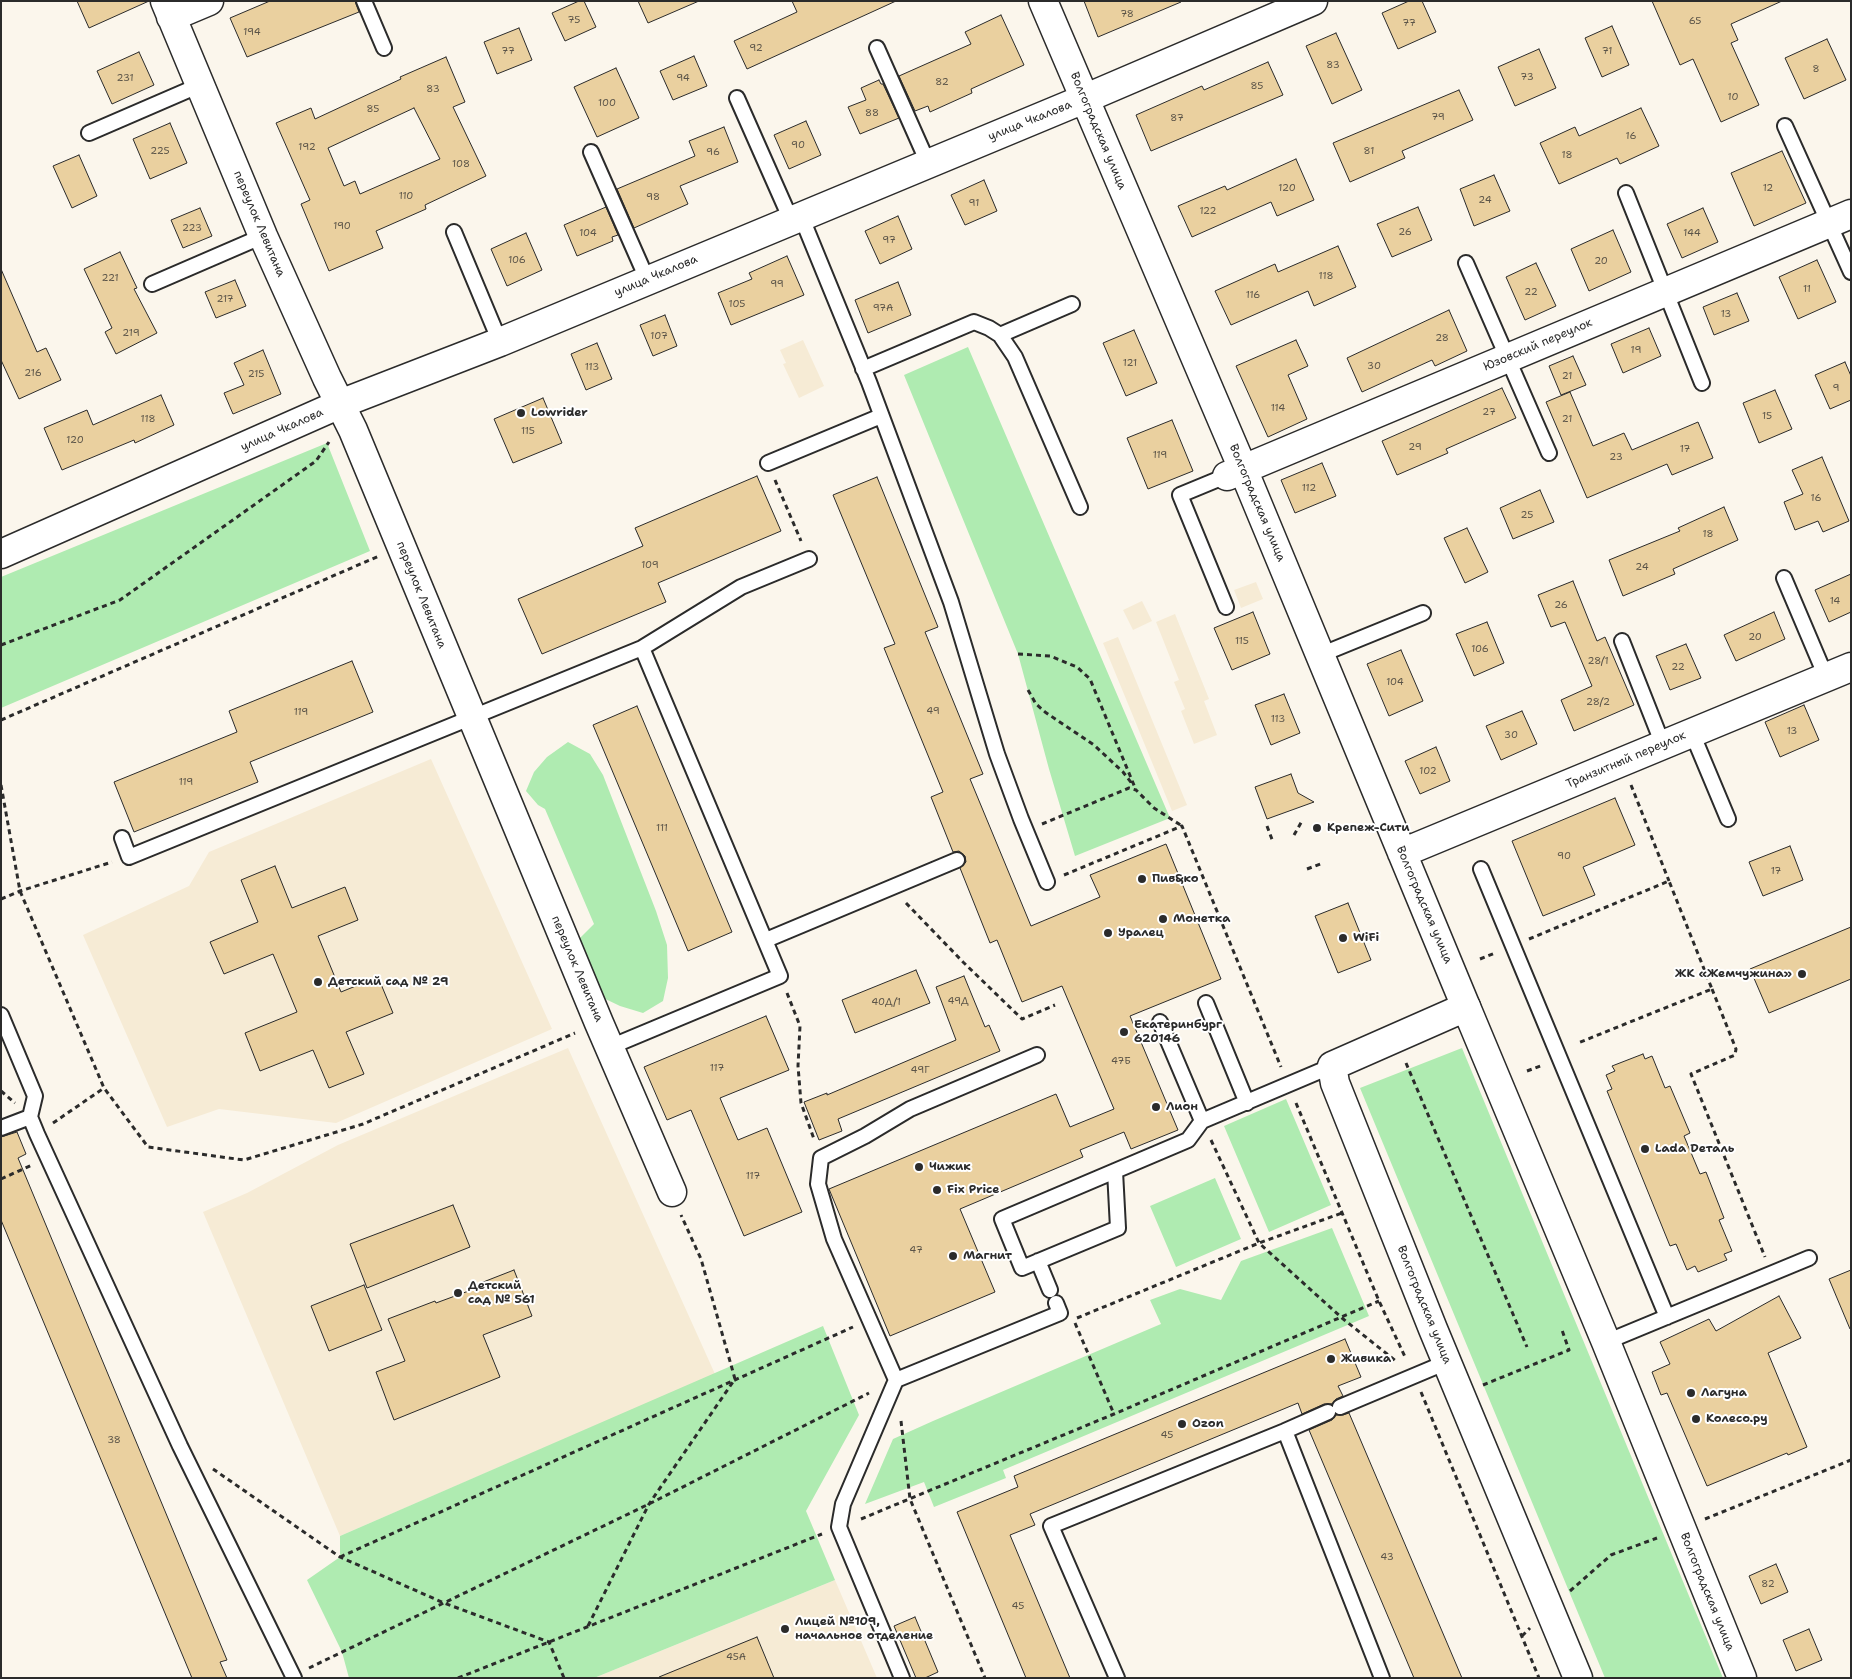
<!DOCTYPE html>
<html>
<head>
<meta charset="utf-8">
<style>
  body { margin:0 }
  #map { position:relative; width:1852px; height:1679px; overflow:hidden; background:#fbf6ec; font-family:"Shantell Sans",sans-serif }
  canvas { display:block }
  .frame { position:absolute; inset:0; border:2px solid #2b2b2b; pointer-events:none }
</style>
</head>
<body>
<div id="map">
<canvas width="1852" height="1679"></canvas>
<div class="frame"></div>
</div>
<script>
const ctx = document.querySelector('canvas').getContext('2d');
ctx.lineJoin = 'round';
function paint(path, color) { ctx.fillStyle = color; ctx.fill(path, 'evenodd'); }
const shape = rows => new Path2D(rows.map(r => 'M' + r).join(''));
function stroke(path, color, width, dash) { ctx.strokeStyle = color; ctx.lineWidth = width; ctx.lineCap = dash ? 'butt' : 'round'; ctx.setLineDash(dash || []); ctx.stroke(path); }
function drawText(font, color, halo, rows, align = 'center') {
  ctx.font = font + ' "Shantell Sans",sans-serif'; ctx.lineWidth = 4; ctx.setLineDash([]); ctx.textBaseline = 'middle'; ctx.strokeStyle = halo; ctx.fillStyle = color; for (const [text, x, y, turn = 0] of rows) {
    ctx.save(); ctx.translate(x, y); ctx.rotate((+turn || 0) * Math.PI / 180); ctx.textAlign = isNaN(turn) ? turn : align; if (halo) ctx.strokeText(text, 0, 0); ctx.fillText(text, 0, 0); ctx.restore();
  }
}
paint(shape([
  [803,340,824,386,799,398,783,364,786,363,780,350],
  [1256,582,1263,599,1241,608,1234,590],
  [1142,601,1152,621,1133,630,1123,610],
  [1175,614,1209,699,1204,701,1217,735,1194,744,1181,711,1185,709,1174,682,1179,680,1156,622],
  [1118,637,1187,805,1172,811,1103,643],
  [431,759,552,1029,336,1123,219,1109,167,1127,83,935,189,886,209,852],
  [568,1048,715,1374,340,1536,203,1212,247,1193,338,1145],
  [835,1580,877,1678,594,1678]
]), '#f6ebd5');
paint(shape([
  [968,347,1170,818,1075,856,1049,769,1018,654,904,375],
  [327,443,370,551,1,708,1,577],
  [568,742,590,754,603,775,656,911,667,945,668,978,663,1001,643,1013,620,1006,597,995,576,942,594,924,545,809,538,805,526,791,534,772,547,757],
  [1462,1048,1723,1678,1605,1678,1360,1088],
  [1286,1099,1331,1205,1269,1232,1224,1126],
  [1215,1178,1241,1239,1176,1267,1150,1206],
  [1332,1228,1369,1316,1003,1470,1006,1478,934,1507,924,1482,865,1504,893,1439,933,1421,1161,1324,1150,1300,1180,1289,1221,1300,1241,1261],
  [823,1326,859,1415,806,1511,835,1580,594,1678,349,1678,342,1652,307,1580,340,1557,340,1536]
]), '#afebb1');
const building = shape([
  [77,1,149,1,89,28,77,1],
  [270,1,355,1,359,12,247,57,230,18,270,1],
  [579,1,584,1,596,27,565,41,552,13,579,1],
  [638,1,699,1,648,23,638,1],
  [792,1,896,1,747,69,734,41,797,12,792,1],
  [1084,1,1181,1,1181,2,1098,37,1084,1],
  [1409,1,1422,1,1436,32,1398,49,1382,13,1409,1],
  [1652,1,1782,1,1731,24,1738,40,1731,43,1759,105,1721,122,1693,59,1680,65,1652,1],
  [1001,15,1024,65,971,89,972,93,930,112,928,106,915,111,899,76,971,44,965,32,1001,15],
  [1612,26,1629,65,1602,77,1585,38,1612,26],
  [519,28,532,60,497,74,484,42,519,28],
  [1336,33,1362,90,1332,104,1306,46,1336,33],
  [1827,39,1846,80,1804,99,1785,58,1827,39],
  [1539,49,1556,88,1515,106,1498,67,1539,49],
  [139,52,154,85,112,104,97,71,139,52],
  [694,56,707,86,673,100,660,71,694,56],
  [446,57,465,102,453,107,486,176,425,205,426,209,376,231,383,248,329,271,301,204,310,200,276,123,311,108,315,119,401,79,400,77,446,57],
  [414,108,440,159,360,194,355,181,344,186,328,148,414,108],
  [1268,62,1283,95,1151,151,1136,115,1202,86,1204,90,1268,62],
  [616,68,639,118,597,137,574,87,616,68],
  [879,80,881,84,883,84,899,118,860,134,848,107,866,100,861,88,879,80],
  [1459,90,1473,120,1402,151,1405,158,1350,182,1333,143,1459,90],
  [1641,108,1659,146,1620,164,1617,158,1559,184,1540,143,1575,127,1579,136,1641,108],
  [806,121,821,155,789,169,774,135,806,121],
  [170,123,187,163,150,179,133,139,170,123],
  [724,127,738,162,680,186,688,204,634,228,617,189,695,156,689,141,724,127],
  [1782,151,1806,203,1754,226,1731,173,1782,151],
  [79,155,97,196,72,208,53,166,79,155],
  [1296,159,1314,200,1277,216,1271,202,1192,237,1178,206,1225,186,1227,190,1296,159],
  [1494,175,1510,211,1474,226,1460,189,1494,175],
  [984,180,997,211,965,225,951,195,984,180],
  [606,207,618,235,612,237,613,241,577,256,564,225,606,207],
  [1418,207,1432,240,1392,257,1377,224,1418,207],
  [200,208,212,236,183,248,171,220,200,208],
  [1703,208,1718,242,1682,258,1667,224,1703,208],
  [898,216,912,249,880,264,865,231,898,216],
  [1613,230,1631,272,1589,291,1571,249,1613,230],
  [526,233,542,270,507,286,491,249,526,233],
  [1338,246,1356,287,1314,306,1308,291,1231,325,1215,291,1275,264,1278,272,1338,246],
  [120,252,137,288,134,289,157,333,116,354,105,332,112,328,84,269,120,252],
  [787,256,804,295,731,325,718,293,752,279,749,273,787,256],
  [1817,260,1836,302,1798,319,1779,277,1817,260],
  [1536,263,1556,306,1525,320,1506,277,1536,263],
  [1,269,37,352,46,348,61,380,19,399,1,360,1,269],
  [235,280,246,306,216,318,205,292,235,280],
  [898,282,911,315,868,333,855,300,898,282],
  [1737,293,1749,321,1714,335,1703,307,1737,293],
  [1449,310,1467,351,1435,366,1432,360,1362,392,1347,358,1449,310],
  [665,315,677,346,653,356,640,325,665,315],
  [1649,328,1661,356,1623,373,1611,344,1649,328],
  [1134,330,1157,383,1126,396,1103,343,1134,330],
  [1296,340,1308,366,1288,375,1307,419,1268,437,1236,366,1296,340],
  [597,343,612,379,586,390,571,354,597,343],
  [263,350,281,394,233,414,224,393,244,385,234,363,263,350],
  [1573,356,1586,385,1561,395,1549,366,1573,356],
  [1845,362,1851,376,1851,400,1830,409,1815,375,1845,362],
  [1502,388,1516,418,1446,449,1448,453,1397,475,1382,441,1502,388],
  [1775,390,1792,429,1759,443,1743,403,1775,390],
  [1570,392,1593,446,1624,433,1632,450,1698,422,1713,458,1672,475,1667,464,1587,498,1546,402,1570,392],
  [161,395,174,425,135,443,134,440,62,470,44,428,87,410,93,425,161,395],
  [543,398,562,443,513,463,494,419,543,398],
  [1172,420,1193,471,1148,489,1127,438,1172,420],
  [1822,457,1849,521,1823,532,1818,521,1795,530,1784,502,1803,494,1792,470,1822,457],
  [1322,463,1336,496,1295,513,1281,480,1322,463],
  [757,476,781,531,658,583,666,602,542,654,518,599,643,546,635,528,757,476],
  [877,477,938,627,925,632,983,774,970,779,1031,926,1100,897,1090,875,1166,844,1221,979,1130,1016,1178,1130,1131,1149,1124,1132,1080,1150,1083,1157,960,1209,995,1292,890,1336,829,1189,1056,1094,1070,1127,1114,1109,1062,986,1022,1002,997,940,990,943,960,868,966,862,965,856,959,851,953,852,931,797,943,792,884,648,895,644,833,495,877,477],
  [1540,490,1554,522,1513,539,1500,508,1540,490],
  [1724,507,1738,540,1673,569,1675,574,1623,596,1609,560,1680,531,1678,528,1724,507],
  [1467,528,1488,572,1465,583,1444,538,1467,528],
  [1851,574,1851,612,1829,622,1815,590,1851,574],
  [1573,581,1597,641,1605,637,1634,705,1574,731,1561,700,1592,686,1565,622,1551,627,1538,595,1573,581],
  [1253,612,1270,654,1232,670,1214,628,1253,612],
  [1774,612,1785,639,1736,661,1724,635,1774,612],
  [1487,622,1504,663,1474,676,1456,634,1487,622],
  [1686,644,1701,678,1670,690,1656,656,1686,644],
  [1401,650,1423,701,1389,716,1367,664,1401,650],
  [352,661,373,712,250,762,258,782,134,832,114,782,237,732,229,711,352,661],
  [1284,694,1300,733,1271,745,1255,705,1284,694],
  [1804,705,1819,740,1780,757,1765,722,1804,705],
  [637,706,732,932,688,951,593,725,637,706],
  [1522,711,1537,744,1501,760,1486,726,1522,711],
  [1436,747,1450,781,1420,794,1405,761,1436,747],
  [1291,774,1298,793,1314,802,1267,819,1255,787,1291,774],
  [1615,798,1635,845,1583,867,1595,895,1543,916,1512,841,1615,798],
  [1790,846,1803,880,1763,896,1749,862,1790,846],
  [275,866,292,908,345,887,358,920,318,936,341,992,378,977,393,1013,346,1032,364,1074,329,1088,313,1050,260,1071,245,1033,297,1012,273,954,224,974,210,942,258,922,241,880,275,866],
  [1348,903,1371,960,1338,973,1315,916,1348,903],
  [1851,927,1851,979,1769,1013,1750,969,1851,927],
  [916,970,930,1003,855,1033,842,1000,916,970],
  [964,976,985,1027,989,1025,1000,1051,838,1119,842,1131,819,1140,804,1102,827,1093,827,1095,956,1040,936,987,964,976],
  [766,1016,789,1070,720,1098,738,1140,767,1128,802,1212,744,1236,691,1110,667,1120,644,1067,766,1016],
  [1643,1054,1645,1059,1652,1056,1665,1088,1670,1086,1690,1133,1684,1136,1700,1174,1706,1172,1724,1218,1719,1220,1732,1251,1724,1254,1727,1260,1698,1272,1695,1266,1687,1270,1676,1244,1670,1246,1607,1091,1612,1089,1606,1075,1615,1071,1612,1066,1643,1054],
  [17,1132,26,1154,18,1158,227,1660,220,1662,227,1678,192,1678,1,1220,1,1137,17,1132],
  [453,1205,470,1247,367,1288,350,1244,453,1205],
  [514,1270,532,1316,483,1335,500,1377,394,1420,376,1372,405,1361,388,1319,435,1301,436,1303,474,1289,473,1286,514,1270],
  [1851,1270,1851,1329,1850,1329,1829,1279,1851,1270],
  [364,1285,382,1330,329,1351,311,1306,364,1285],
  [1779,1296,1801,1338,1768,1353,1807,1447,1788,1455,1787,1453,1707,1486,1667,1393,1661,1395,1652,1372,1670,1364,1660,1342,1709,1319,1716,1331,1779,1296],
  [1345,1339,1361,1377,1338,1386,1343,1396,1336,1399,1332,1404,1324,1404,1302,1414,1298,1403,1030,1514,1035,1525,1010,1535,1070,1678,1026,1678,957,1512,1018,1487,1014,1476,1345,1339],
  [1349,1413,1462,1678,1414,1678,1309,1430,1332,1420,1336,1415,1343,1415,1349,1413],
  [1776,1564,1788,1592,1761,1604,1749,1576,1776,1564],
  [915,1617,938,1672,925,1678,916,1678,894,1626,915,1617],
  [1809,1629,1822,1660,1796,1671,1783,1640,1809,1629],
  [757,1637,774,1678,659,1678,659,1677,757,1637]
]);
paint(building, '#ead09f');
stroke(building, '#2b2b2b', 1);
const service = shape([
  [364,1,384,48],
  [877,48,928,163],
  [737,98,791,220],
  [1785,126,1851,272],
  [89,133,200,85],
  [591,152,647,279],
  [1626,193,1702,383],
  [801,216,869,382,951,602,997,754,1021,819,1047,882],
  [454,232,500,342],
  [1466,263,1549,453],
  [152,284,263,236],
  [1000,335,1072,304],
  [863,369,974,322,989,328,1000,335,1015,357,1080,507],
  [768,463,881,416],
  [1784,578,1826,677],
  [1226,607,1180,495,1226,476],
  [1622,641,1663,745],
  [1320,655,1423,613],
  [1692,733,1728,819],
  [122,838,129,857,642,648,741,587,809,559],
  [1481,869,1667,1317],
  [766,940,957,860],
  [1206,1003,1247,1103],
  [1,1015,35,1096,30,1117,37,1134,180,1446,294,1678],
  [1160,1022,1202,1121],
  [610,1047,780,976,642,648],
  [1037,1055,910,1109,865,1136,821,1158,818,1184,834,1239,896,1380,1060,1313,1056,1303],
  [1,1128,30,1117],
  [1115,1171,1118,1228,1022,1268,1002,1219,1115,1171,1188,1140,1202,1121,1332,1066],
  [1038,1261,1050,1290],
  [1606,1342,1809,1258],
  [896,1380,843,1504,839,1527,902,1678],
  [1340,1407,1447,1362],
  [1285,1431,1328,1412],
  [1117,1678,1051,1526,1285,1431,1382,1678]
]);
const minor = shape([
  [165,1,263,236,327,378,353,430,599,1023,672,1192],
  [1043,1,1243,469,1466,1007],
  [171,17,209,1],
  [1227,476,1851,214],
  [1,554,340,404,500,342,1084,99,1313,1],
  [1402,853,1851,667]
]);
const tertiary = shape([
  [1578,1678,1433,1329,1335,1083,1332,1066,1466,1007,1606,1342,1742,1678]
]);
stroke(service, '#2b2b2b', 18);
stroke(minor, '#2b2b2b', 31);
stroke(tertiary, '#2b2b2b', 31);
stroke(shape([
  [775,480,801,541],
  [1,645,120,600,316,461,329,442],
  [1018,654,1050,656,1077,667,1090,679,1136,790],
  [1028,690,1036,704,1045,712,1094,745,1123,772,1133,785],
  [1,720,379,556],
  [1,785,20,891,104,1088,148,1147,244,1160,363,1124,575,1033],
  [1631,785,1669,881],
  [1042,824,1129,788,1136,790,1154,808,1182,826],
  [1267,826,1273,842],
  [1294,835,1302,821],
  [1307,869,1323,863],
  [1064,875,1182,826,1281,1067],
  [1,899,20,891,112,862],
  [906,903,963,962,1022,1019,1055,1005],
  [1529,939,1669,881,1712,989,1578,1043],
  [1480,959,1495,953],
  [1712,989,1736,1049,1735,1055,1691,1074,1765,1257],
  [787,993,800,1026,798,1066,801,1103,814,1139],
  [1406,1063,1527,1347],
  [1527,1071,1543,1065],
  [1,1091,15,1103],
  [1296,1103,1379,1301,1406,1359],
  [53,1123,104,1088],
  [1211,1140,1259,1243,1342,1318,1397,1362],
  [1,1179,32,1165],
  [1077,1318,1259,1243,1342,1213],
  [1075,1323,1114,1414],
  [1483,1385,1569,1350,1562,1330],
  [1421,1392,1539,1678],
  [901,1421,910,1499,985,1678],
  [213,1469,340,1557,444,1603,549,1642,564,1678],
  [861,1519,1114,1414,1379,1301],
  [1705,1519,1851,1460],
  [340,1557,853,1327],
  [1570,1591,1611,1555,1657,1538],
  [588,1626,649,1504,735,1379,701,1259,681,1215],
  [1522,1636,1530,1628],
  [309,1668,649,1504,869,1393],
  [458,1678,822,1534]
]), '#2b2b2b', 3, [5, 4]);
stroke(service, '#fff', 14);
stroke(minor, '#fff', 28);
stroke(tertiary, '#fff', 28);
for (const [x, y, r, color] of [
  [521,413,5,"#2b2b2b"],
  [1317,828,5,"#2b2b2b"],
  [1142,879,5,"#2b2b2b"],
  [1163,919,5,"#2b2b2b"],
  [1108,933,5,"#2b2b2b"],
  [1343,938,5,"#2b2b2b"],
  [1802,974,5,"#2b2b2b"],
  [318,982,5,"#2b2b2b"],
  [1124,1032,5,"#2b2b2b"],
  [1156,1107,5,"#2b2b2b"],
  [1645,1149,5,"#2b2b2b"],
  [919,1167,5,"#2b2b2b"],
  [937,1190,5,"#2b2b2b"],
  [953,1256,5,"#2b2b2b"],
  [458,1293,5,"#2b2b2b"],
  [1331,1359,5,"#2b2b2b"],
  [1691,1393,5,"#2b2b2b"],
  [1696,1419,5,"#2b2b2b"],
  [1182,1424,5,"#2b2b2b"],
  [785,1629,5,"#2b2b2b"]
]) { const dot = new Path2D(); dot.arc(x, y, r, 0, 2 * Math.PI); ctx.fillStyle = color; ctx.fill(dot); stroke(dot, '#fff', 2); }
drawText('10px', '#5b5448', null, [
  ["78",1127,14],
  ["75",574,20],
  ["65",1695,21],
  ["77",1409,23],
  ["194",252,32],
  ["92",756,48],
  ["77",508,51],
  ["71",1607,51],
  ["83",1333,65],
  ["8",1816,69],
  ["73",1527,77],
  ["231",125,78],
  ["94",683,78],
  ["82",942,82],
  ["85",1257,86],
  ["83",433,89],
  ["10",1733,97],
  ["100",607,103],
  ["85",373,109],
  ["88",872,113],
  ["79",1438,117],
  ["87",1177,118],
  ["16",1631,136],
  ["90",798,145],
  ["192",307,147],
  ["225",160,151],
  ["81",1369,151],
  ["96",713,152],
  ["18",1567,155],
  ["108",461,164],
  ["120",1287,188],
  ["12",1768,188],
  ["110",406,196],
  ["98",653,197],
  ["24",1485,200],
  ["91",974,203],
  ["122",1208,211],
  ["190",342,226],
  ["223",192,228],
  ["26",1405,232],
  ["104",588,233],
  ["144",1692,233],
  ["97",889,240],
  ["106",517,260],
  ["20",1601,261],
  ["118",1326,276],
  ["221",110,278],
  ["99",777,284],
  ["11",1807,289],
  ["22",1531,292],
  ["116",1253,295],
  ["217",225,299],
  ["105",737,304],
  ["97А",883,308],
  ["13",1726,314],
  ["219",131,333],
  ["107",659,336],
  ["28",1442,338],
  ["19",1636,350],
  ["121",1130,363],
  ["30",1374,366],
  ["113",592,367],
  ["216",33,373],
  ["215",256,374],
  ["21",1567,376],
  ["9",1836,388],
  ["114",1278,408],
  ["27",1489,412],
  ["15",1767,416],
  ["118",148,419],
  ["21",1567,419],
  ["115",528,431],
  ["120",75,440],
  ["29",1415,447],
  ["17",1685,449],
  ["119",1160,455],
  ["23",1616,457],
  ["112",1309,488],
  ["16",1816,498],
  ["25",1527,515],
  ["18",1708,534],
  ["109",650,565],
  ["24",1642,567],
  ["14",1835,601],
  ["26",1561,605],
  ["20",1755,637],
  ["115",1242,641],
  ["106",1480,649],
  ["28/1",1598,661],
  ["22",1678,667],
  ["104",1395,682],
  ["28/2",1598,702],
  ["49",933,711],
  ["119",301,712],
  ["113",1278,719],
  ["13",1792,731],
  ["30",1511,735],
  ["102",1428,771],
  ["119",186,782],
  ["111",662,828],
  ["90",1564,856],
  ["17",1776,871],
  ["49Д",958,1001],
  ["40Д/1",886,1002],
  ["47Б",1121,1061],
  ["117",717,1068],
  ["49Г",920,1070],
  ["117",753,1176],
  ["47",916,1250],
  ["45",1167,1435],
  ["38",114,1440],
  ["43",1387,1557],
  ["82",1768,1584],
  ["45",1018,1606],
  ["45А",736,1657]
]);
drawText('12px', '#2b2b2b', '#fff', [
  ["улица Чкалова",1030,121,-22],
  ["Волгоградская улица",1098,131,67],
  ["переулок Левитана",259,224,67],
  ["улица Чкалова",656,276,-23],
  ["Юзовский переулок",1538,345,-23],
  ["улица Чкалова",282,430,-24],
  ["Волгоградская улица",1257,503,67],
  ["переулок Левитана",421,595,68],
  ["Транзитный переулок",1626,760,-23],
  ["Волгоградская улица",1424,905,67],
  ["переулок Левитана",577,969,67],
  ["Волгоградская улица",1424,1305,68],
  ["Волгоградская улица",1707,1592,68]
]);
drawText('bold 12px', '#2b2b2b', '#fff', [
  ["Lowrider",531,413],
  ["Крепеж-Сити",1327,828],
  ["Пив&ко",1152,879],
  ["Монетка",1173,919],
  ["Уралец",1118,933],
  ["WiFi",1353,938],
  ["ЖК «Жемчужина»",1792,974,"right"],
  ["Детский сад № 29",328,982],
  ["Екатеринбург",1134,1025],
  ["620146",1134,1039],
  ["Лион",1166,1107],
  ["Lada Dеталь",1655,1149],
  ["Чижик",929,1167],
  ["Fix Price",947,1190],
  ["Магнит",963,1256],
  ["Детский",468,1286],
  ["сад № 561",468,1300],
  ["Живика",1341,1359],
  ["Лагуна",1701,1393],
  ["Колесо.ру",1706,1419],
  ["Ozon",1192,1424],
  ["Лицей №109,",795,1622],
  ["начальное отделение",795,1636]
], 'left');
</script>
</body>
</html>
